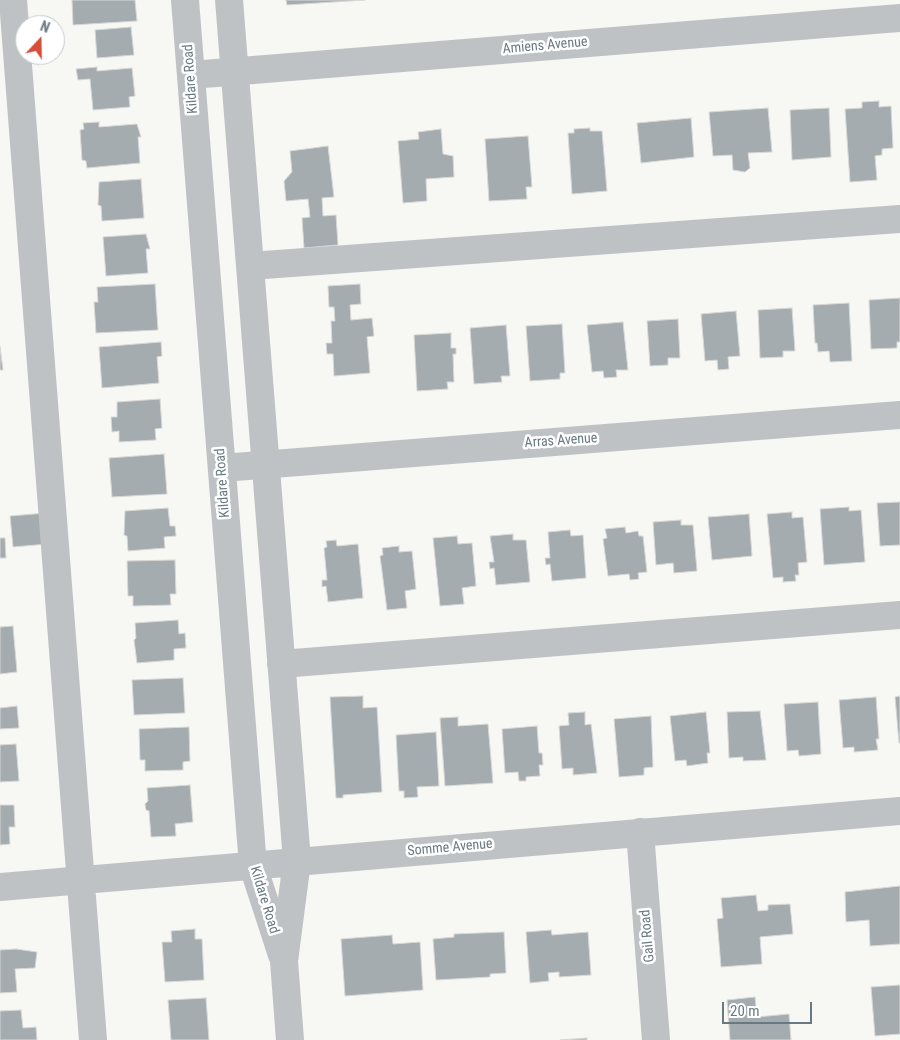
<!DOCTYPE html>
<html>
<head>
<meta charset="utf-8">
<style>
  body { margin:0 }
  #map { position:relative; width:900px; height:1040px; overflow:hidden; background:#f7f7f4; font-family:"Roboto Condensed",sans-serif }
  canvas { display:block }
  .north { position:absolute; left:15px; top:15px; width:50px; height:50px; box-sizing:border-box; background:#fff; border:1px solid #c3c9cd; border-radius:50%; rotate:21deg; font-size:14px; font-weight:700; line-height:20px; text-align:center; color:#697982 }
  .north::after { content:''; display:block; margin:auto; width:18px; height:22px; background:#d34f38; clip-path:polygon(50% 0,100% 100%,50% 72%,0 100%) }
  .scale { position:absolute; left:722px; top:1002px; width:90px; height:22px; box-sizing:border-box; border:2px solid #697982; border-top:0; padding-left:6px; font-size:15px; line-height:18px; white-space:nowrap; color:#697982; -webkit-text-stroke:4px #fff; paint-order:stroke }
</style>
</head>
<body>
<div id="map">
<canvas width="900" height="1040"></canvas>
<div class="north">N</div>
<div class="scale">20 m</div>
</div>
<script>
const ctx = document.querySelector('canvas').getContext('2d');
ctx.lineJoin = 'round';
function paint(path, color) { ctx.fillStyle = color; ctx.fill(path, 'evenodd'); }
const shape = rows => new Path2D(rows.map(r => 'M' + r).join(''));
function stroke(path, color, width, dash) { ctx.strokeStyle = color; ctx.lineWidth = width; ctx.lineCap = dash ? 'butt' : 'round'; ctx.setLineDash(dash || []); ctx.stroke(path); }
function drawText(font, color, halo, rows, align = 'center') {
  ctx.font = font + ' "Roboto Condensed",sans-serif'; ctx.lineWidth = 5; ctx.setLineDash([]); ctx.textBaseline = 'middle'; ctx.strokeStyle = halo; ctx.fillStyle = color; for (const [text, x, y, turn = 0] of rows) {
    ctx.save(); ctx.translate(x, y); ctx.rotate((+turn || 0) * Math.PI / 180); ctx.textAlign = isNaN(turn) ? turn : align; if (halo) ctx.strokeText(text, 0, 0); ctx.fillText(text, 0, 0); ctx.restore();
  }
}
const building = shape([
  [72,0,135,0,137,21,73,25,72,0],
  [286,0,365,0,287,5,286,0],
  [131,27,134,55,97,58,95,30,131,27],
  [97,67,97,71,132,68,135,96,129,97,130,107,93,110,90,79,78,80,76,69,97,67],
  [879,101,879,107,891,106,893,148,882,149,882,155,875,156,877,180,850,182,845,109,862,108,862,102,879,101],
  [768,108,772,152,748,153,750,168,745,172,733,170,732,155,713,156,709,112,768,108],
  [829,108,831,157,792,160,790,110,829,108],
  [691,118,694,157,641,163,637,123,691,118],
  [99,122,99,127,137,124,141,137,138,137,140,163,87,168,86,161,82,160,80,130,84,129,83,123,99,122],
  [590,128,590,131,602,131,607,191,572,194,568,133,574,133,574,129,590,128],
  [441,129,443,154,453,156,454,177,426,179,427,201,403,203,398,141,419,139,418,132,441,129],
  [528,136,532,187,526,187,527,199,489,201,485,139,528,136],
  [328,146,334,197,322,198,323,216,336,215,338,245,304,248,302,218,310,217,308,199,286,201,284,181,292,172,290,151,328,146],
  [141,179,144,218,102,221,101,206,98,205,99,182,141,179],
  [146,234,150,249,146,249,148,273,106,276,103,237,146,234],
  [155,284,158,330,96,333,94,302,98,302,97,287,155,284],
  [360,284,361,304,350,305,351,320,372,318,374,336,367,337,370,373,334,376,333,354,327,354,326,343,332,343,331,321,335,321,334,307,329,307,328,286,360,284],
  [900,298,900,342,897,342,897,348,871,349,869,300,900,298],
  [849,303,852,361,830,362,829,351,818,352,817,343,815,343,813,305,849,303],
  [792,308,795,351,783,351,783,357,760,358,758,310,792,308],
  [736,311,740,356,728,357,729,369,718,370,717,360,705,361,701,314,736,311],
  [678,319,680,358,668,358,668,365,650,366,647,321,678,319],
  [623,322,628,370,616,370,617,377,604,378,603,371,592,372,587,325,623,322],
  [562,324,565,373,560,373,560,379,530,381,526,326,562,324],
  [506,325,510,376,501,376,502,382,474,384,470,328,506,325],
  [451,333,451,348,456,348,456,354,453,354,454,382,447,382,448,389,417,391,414,335,451,333],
  [161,342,162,356,157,357,159,383,102,388,99,347,161,342],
  [0,347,3,370,0,370,0,347],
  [160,399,162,428,155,429,156,440,119,442,119,431,112,432,111,417,117,417,117,402,160,399],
  [164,454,167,494,112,497,109,458,164,454],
  [900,502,900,545,880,546,877,503,900,502],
  [849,507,849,511,861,510,865,562,824,565,820,509,849,507],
  [168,508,170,526,175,526,176,536,164,537,165,548,128,551,127,536,124,535,125,511,168,508],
  [792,512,792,518,803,517,807,562,798,563,799,575,795,575,796,581,783,582,783,577,773,578,767,514,792,512],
  [46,513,48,544,13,547,10,516,46,513],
  [749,514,752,556,712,560,708,517,749,514],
  [681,520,681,525,693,525,697,571,674,573,673,563,656,565,653,522,681,520],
  [625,527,626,533,638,531,639,536,643,536,647,572,638,573,639,579,630,580,629,574,608,576,603,539,607,538,605,529,625,527],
  [570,530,571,536,583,535,586,578,552,581,550,564,546,565,545,558,550,558,548,532,570,530],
  [513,534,513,540,526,540,530,582,496,585,494,568,490,569,489,562,494,562,490,536,513,534],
  [457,536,458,544,472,543,476,586,462,588,464,604,440,606,433,538,457,536],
  [0,538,5,538,6,558,0,558,0,538],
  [336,540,337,546,358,544,363,598,328,602,326,586,322,587,322,580,327,580,324,548,327,547,326,541,336,540],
  [399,546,399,552,412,551,416,589,405,591,407,608,387,610,380,556,383,555,382,548,399,546],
  [175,560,176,594,170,594,171,605,133,606,133,596,128,596,127,561,175,560],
  [178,620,179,634,185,633,186,648,174,649,174,660,137,663,134,640,136,638,135,623,178,620],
  [13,626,17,672,0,674,0,627,13,626],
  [183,678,185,713,134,715,132,680,183,678],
  [363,696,363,708,377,707,382,792,343,795,343,798,336,798,330,697,363,696],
  [900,696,900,743,899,743,895,697,900,696],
  [876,697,879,739,876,739,878,750,854,752,854,747,843,748,839,700,876,697],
  [818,702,821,754,799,756,798,750,787,751,784,704,818,702],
  [17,706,19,728,0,729,0,708,17,706],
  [760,711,766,760,743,761,743,757,729,758,727,712,760,711],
  [585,712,585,725,591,724,597,773,573,775,573,768,562,769,559,726,569,725,568,713,585,712],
  [706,712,710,753,707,753,708,763,687,766,686,760,675,761,670,716,706,712],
  [651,716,653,767,644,768,644,775,619,777,614,719,651,716],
  [458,717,458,726,488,724,493,783,445,786,440,718,458,717],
  [537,726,539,753,542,753,543,765,539,765,540,776,526,777,526,781,519,781,518,772,505,773,502,729,537,726],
  [189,727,190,761,183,762,183,770,145,771,145,760,140,760,139,729,189,727],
  [436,732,439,786,417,787,418,797,404,798,404,791,399,791,396,735,436,732],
  [16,744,19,781,0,782,0,745,16,744],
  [190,785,193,822,175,824,176,836,151,837,149,811,146,810,145,804,148,801,147,788,190,785],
  [0,805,14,805,15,827,9,827,10,844,0,845,0,805],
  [900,886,900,944,870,946,869,920,846,922,845,892,900,886],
  [756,895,758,911,768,910,768,905,790,904,793,934,760,937,762,964,721,967,717,919,723,918,721,898,756,895],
  [195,929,195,939,202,939,204,980,165,982,162,942,172,942,171,931,195,929],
  [551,930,552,935,588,932,591,975,559,977,559,972,548,973,549,981,530,983,526,932,551,930],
  [504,932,506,973,490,974,490,977,436,980,433,939,454,937,454,934,504,932],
  [392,935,393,944,420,942,423,990,345,996,341,939,392,935],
  [16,949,37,952,35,968,15,969,17,992,0,993,0,950,16,949],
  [900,985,900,1034,875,1036,871,987,900,985],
  [755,997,757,1017,789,1014,791,1040,730,1040,727,1000,755,997],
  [206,998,209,1040,171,1040,168,1000,206,998],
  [21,1010,23,1028,36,1027,37,1040,0,1040,0,1011,21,1010],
  [587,1038,587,1040,560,1040,587,1038]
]);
paint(building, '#a4acb0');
stroke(building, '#d8d8d6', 1);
stroke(shape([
  [13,0,93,1040],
  [185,0,253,866,282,955],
  [229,0,297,861,284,961,290,1040],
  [191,75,900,18],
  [250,266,900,219],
  [222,468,900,415],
  [281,664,900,615],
  [640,832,656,1040],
  [0,887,900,811]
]), '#bec2c5', 28);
drawText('14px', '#697982', '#fff', [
  ["Amiens Avenue",545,46,-5],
  ["Kildare Road",191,79,-94],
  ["Arras Avenue",561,441,-4],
  ["Kildare Road",223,483,-94],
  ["Somme Avenue",450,848,-5],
  ["Kildare Road",264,900,73],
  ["Gail Road",648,936,-95]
]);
</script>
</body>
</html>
